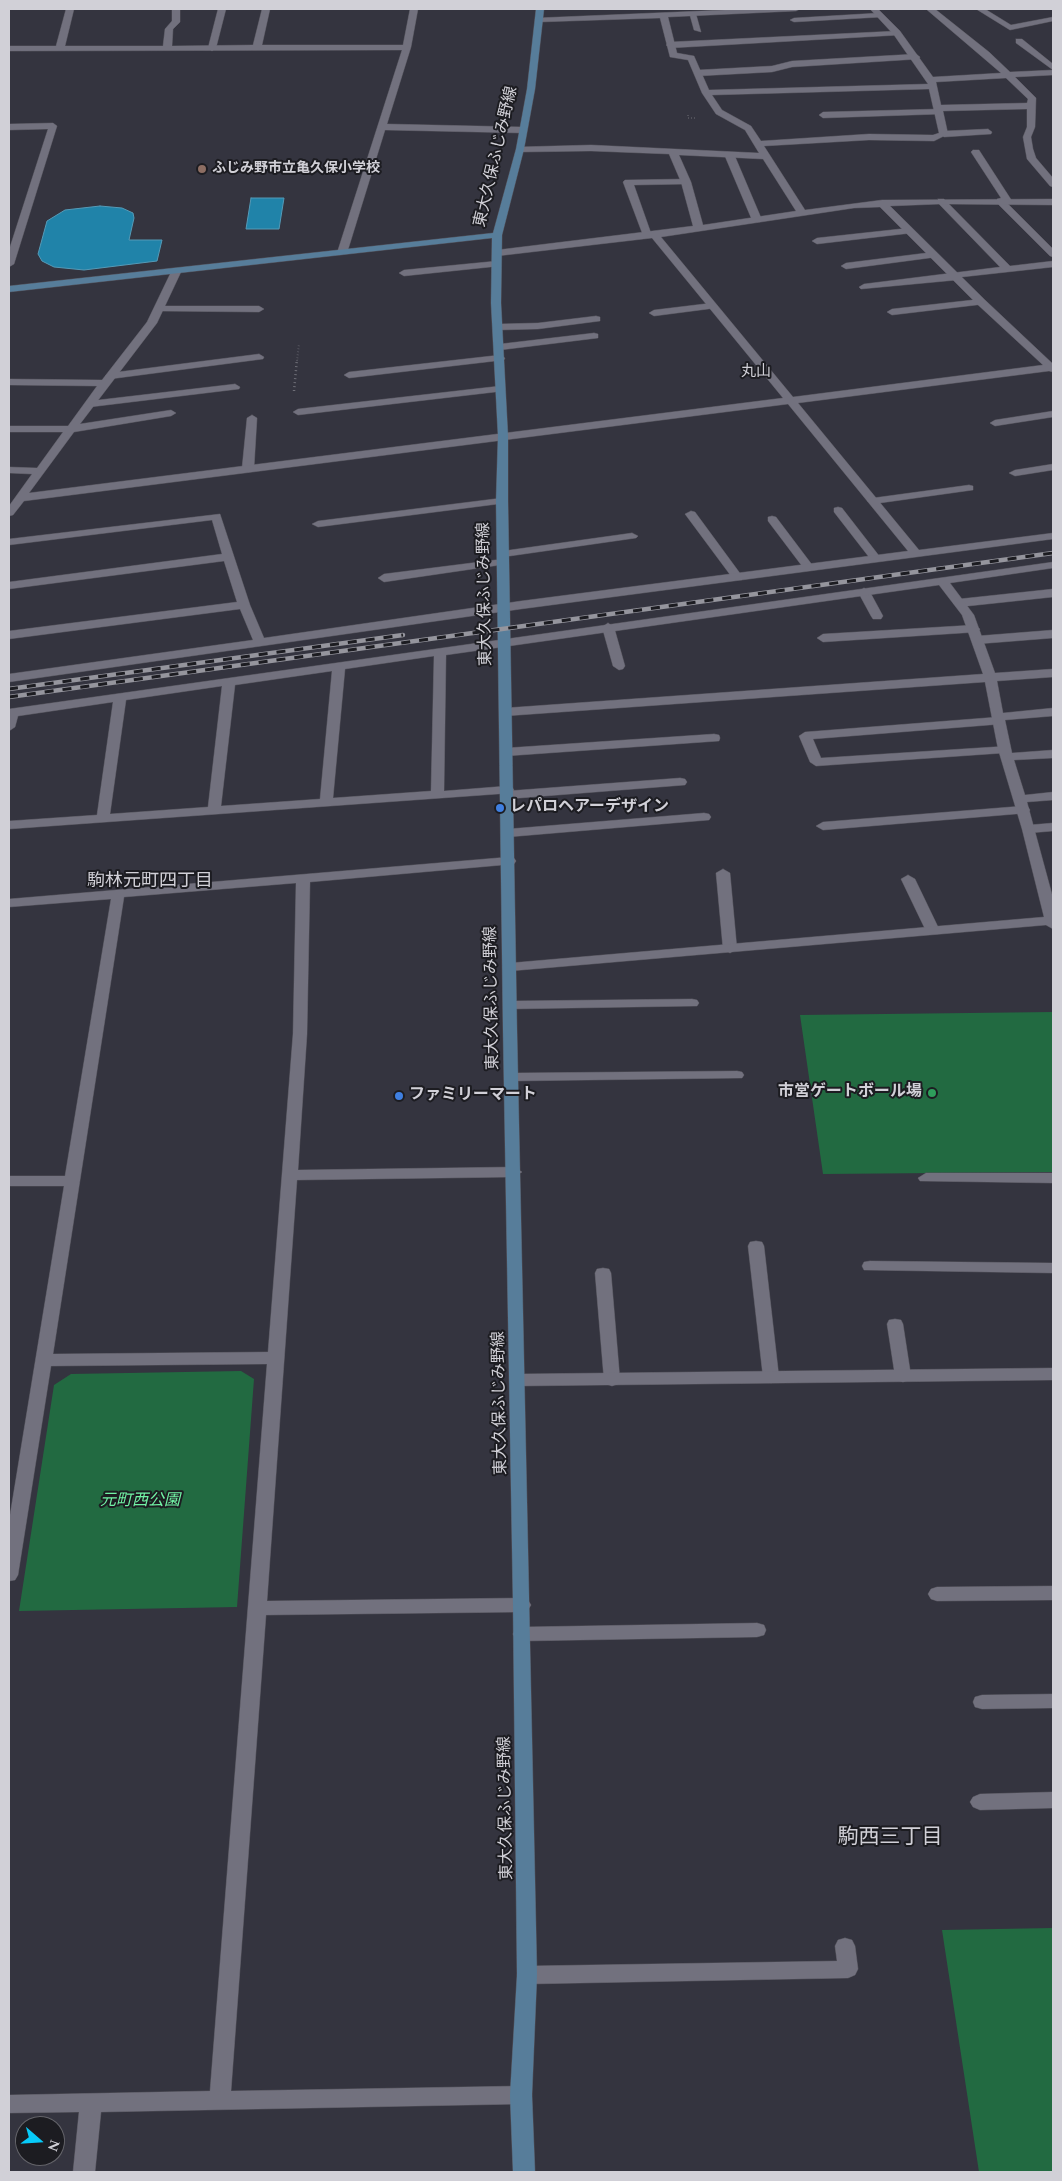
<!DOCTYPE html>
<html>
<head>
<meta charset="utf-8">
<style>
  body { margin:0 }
  #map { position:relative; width:1062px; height:2181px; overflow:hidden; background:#34343f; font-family:Spectral,serif }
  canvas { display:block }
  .frame { position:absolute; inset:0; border:10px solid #d1d0d7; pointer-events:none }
  .north { position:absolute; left:15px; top:2116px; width:50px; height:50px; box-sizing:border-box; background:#1c1c21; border:1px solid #64646a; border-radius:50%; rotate:109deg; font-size:14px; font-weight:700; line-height:20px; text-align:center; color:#d1d0d7 }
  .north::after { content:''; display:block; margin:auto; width:18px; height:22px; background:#07cbf9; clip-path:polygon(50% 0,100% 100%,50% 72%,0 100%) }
</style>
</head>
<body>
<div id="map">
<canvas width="1062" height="2181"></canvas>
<div class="frame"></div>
<div class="north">N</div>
</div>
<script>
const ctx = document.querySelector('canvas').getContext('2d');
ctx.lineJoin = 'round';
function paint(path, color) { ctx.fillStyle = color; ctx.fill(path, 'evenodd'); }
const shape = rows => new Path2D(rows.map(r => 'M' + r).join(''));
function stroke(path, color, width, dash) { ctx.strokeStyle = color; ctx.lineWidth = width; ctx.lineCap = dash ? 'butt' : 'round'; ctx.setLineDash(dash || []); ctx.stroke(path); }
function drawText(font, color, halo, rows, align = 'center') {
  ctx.font = font + ' Spectral,"Noto Sans JP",serif'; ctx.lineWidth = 4; ctx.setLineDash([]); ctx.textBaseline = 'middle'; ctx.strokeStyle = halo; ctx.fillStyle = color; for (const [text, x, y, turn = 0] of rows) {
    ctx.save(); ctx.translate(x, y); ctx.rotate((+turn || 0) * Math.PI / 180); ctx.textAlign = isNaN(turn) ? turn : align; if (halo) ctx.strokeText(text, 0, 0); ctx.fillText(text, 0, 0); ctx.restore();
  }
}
paint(shape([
  [1053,1012,1053,1172,823,1174,800,1015],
  [241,1371,254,1379,237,1607,19,1611,54,1385,71,1374],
  [1053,1928,1053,2172,979,2172,942,1930]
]), '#226a41');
const water = shape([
  [251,198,284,198,279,229,246,229,251,198],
  [100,206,122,208,133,213,134,218,129,240,162,240,157,261,84,270,54,267,42,261,38,254,47,221,65,210,100,206]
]);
paint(water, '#2083a9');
stroke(water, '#559ab7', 1);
const lane = shape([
  [218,9,226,9,216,48,212,51,208,48,218,9],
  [689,12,696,14,701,32,694,30,689,12],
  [879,13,883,15,882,17,794,22,790,20,794,18,879,13],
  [897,31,901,33,900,35,670,48,666,45,670,42,897,31],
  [1016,39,1022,39,1053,64,1053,70,1016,43,1016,39],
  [916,54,920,57,919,59,792,67,772,72,698,76,694,73,698,70,772,66,792,61,916,54],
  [939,109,942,110,942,114,823,118,819,115,823,112,939,109],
  [988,129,992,132,991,134,944,137,940,134,944,131,988,129],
  [973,150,979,150,1012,201,1008,204,1053,249,1053,257,1050,256,997,203,997,199,1001,198,971,152,973,150],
  [726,152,734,154,762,220,760,222,752,220,724,154,726,152],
  [686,179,689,180,689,184,634,185,652,236,644,238,623,182,625,180,686,179],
  [938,199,944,199,1010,266,1053,261,1053,267,962,277,957,280,861,289,859,287,864,284,1000,267,938,203,938,199],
  [909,228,912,229,912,233,817,244,812,241,817,238,909,228],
  [934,252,937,253,937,257,846,269,841,266,846,263,934,252],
  [497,261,500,262,500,266,404,276,399,273,404,270,497,261],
  [981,299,986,302,985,304,892,315,887,312,892,309,981,299],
  [712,303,717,306,716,308,654,316,649,313,654,310,712,303],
  [160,306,259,306,264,309,259,312,156,311,155,309,160,306],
  [596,316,600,317,600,321,538,329,498,330,493,327,498,324,538,323,596,316],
  [594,333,598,334,598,338,500,350,495,347,500,344,594,333],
  [259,354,264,357,263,359,110,379,105,376,110,373,259,354],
  [500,355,505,358,504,360,349,378,344,375,349,372,500,355],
  [235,384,240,387,239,389,90,407,85,404,90,401,235,384],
  [500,386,505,389,504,391,298,415,293,412,298,409,500,386],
  [1053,411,1053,417,995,426,990,423,995,420,1053,411],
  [252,415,257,418,254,468,248,471,242,468,247,418,252,415],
  [1053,464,1053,470,1015,476,1009,473,1015,470,1053,464],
  [969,485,973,486,973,490,873,504,867,501,873,498,969,485],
  [502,498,508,501,506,503,318,527,312,524,318,521,502,498],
  [838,507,842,508,880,557,880,561,872,561,834,512,834,508,838,507],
  [691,511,695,512,742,576,742,580,734,580,685,514,691,511],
  [772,516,776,517,813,566,813,570,805,570,768,521,768,517,772,516],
  [632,533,638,536,636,538,503,557,497,554,503,551,632,533],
  [503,559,509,562,507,564,384,582,378,578,384,574,503,559],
  [864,588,870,592,883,616,881,619,873,619,871,616,858,592,864,588],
  [1053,589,1053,597,959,607,953,603,959,599,1053,589],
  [608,623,614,627,625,666,623,669,619,670,613,666,602,627,608,623],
  [974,625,980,629,978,632,823,642,817,638,823,634,974,625],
  [1053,630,1053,638,977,644,971,640,977,636,1053,630],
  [998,717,1004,721,1002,724,813,739,821,758,1009,746,1010,749,1004,753,816,766,810,762,799,736,805,732,998,717],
  [714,734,719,735,720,738,719,741,506,756,500,752,506,748,714,734],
  [680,778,685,779,687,782,685,785,507,799,500,795,507,791,680,778],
  [1023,806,1028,807,1030,810,1028,813,823,830,816,826,823,822,1023,806],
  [704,813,709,814,711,817,709,820,508,837,501,833,508,829,704,813],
  [1053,823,1053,831,1029,833,1022,829,1029,825,1053,823],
  [723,869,730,873,737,949,730,953,723,949,716,873,723,869],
  [908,875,915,879,940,931,938,934,928,934,926,931,901,879,908,875],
  [692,999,697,1000,699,1003,697,1006,510,1009,503,1005,510,1001,692,999],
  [737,1071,742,1072,744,1075,742,1078,512,1081,505,1077,512,1073,737,1071],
  [926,1173,1053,1173,1053,1183,920,1181,918,1178,926,1173],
  [756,1241,762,1242,764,1246,779,1377,777,1381,771,1383,765,1381,763,1377,748,1246,750,1242,756,1241],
  [870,1261,1053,1263,1053,1273,864,1270,862,1266,864,1262,870,1261],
  [603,1268,609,1269,611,1273,620,1380,618,1384,612,1386,606,1384,604,1380,595,1273,597,1269,603,1268],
  [895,1319,901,1320,903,1324,911,1376,909,1380,903,1382,897,1380,895,1376,887,1324,889,1320,895,1319],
  [1053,1586,1053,1600,937,1601,931,1599,928,1594,931,1589,937,1587,1053,1586],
  [757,1623,764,1625,766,1630,764,1635,757,1637,522,1641,515,1639,513,1634,515,1629,522,1627,757,1623],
  [1053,1694,1053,1708,982,1709,975,1707,973,1702,975,1697,982,1695,1053,1694],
  [1053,1792,1053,1808,980,1810,973,1807,970,1802,973,1797,980,1794,1053,1792],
  [845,1938,852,1940,855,1946,858,1969,855,1975,848,1978,527,1984,520,1981,517,1975,520,1969,527,1966,837,1961,835,1946,838,1940,845,1938]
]);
const street = shape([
  [66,9,74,9,65,46,163,46,165,29,172,21,172,9,180,9,180,22,173,29,172,46,253,45,262,9,270,9,262,45,403,45,410,9,418,9,411,47,387,124,523,127,527,130,523,133,385,130,347,253,339,255,337,253,402,50,9,51,9,46,56,46,66,9],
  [748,9,800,9,796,11,668,17,677,53,694,56,709,90,928,84,894,35,870,9,878,9,900,31,933,77,1001,73,926,9,935,9,989,52,1010,72,1053,70,1053,75,1015,77,1036,98,1035,127,1031,137,1033,149,1036,158,1053,178,1053,187,1050,186,1027,159,1023,137,1027,127,1027,109,943,111,948,134,934,141,869,140,764,146,805,210,882,200,1053,199,1053,205,941,204,890,206,985,300,1053,364,1053,372,1049,371,798,403,919,550,1053,533,1053,539,521,609,9,682,9,674,253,640,240,609,9,639,9,631,237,602,224,561,9,589,9,582,222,554,212,520,9,545,9,539,220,514,250,605,264,638,521,601,908,551,788,404,24,501,13,515,9,516,9,506,32,474,9,473,9,467,37,468,63,432,9,432,9,426,68,426,97,386,9,385,9,379,102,380,147,322,171,272,176,269,181,272,157,323,80,424,171,410,176,413,171,416,74,432,29,493,783,398,652,238,497,256,492,253,497,250,693,226,681,182,669,154,591,151,520,152,517,151,517,147,591,145,759,153,745,130,716,114,702,93,688,60,670,57,660,18,539,22,535,20,536,18,748,9],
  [1006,78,1028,99,1027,103,941,105,936,82,1006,78],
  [929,89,939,133,933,135,869,134,761,141,751,126,722,110,712,95,929,89],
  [679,155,763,159,796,211,703,225,691,182,679,155],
  [880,207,977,304,1043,365,793,397,661,237,854,208,880,207],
  [976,9,985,9,1011,25,1053,17,1053,21,1010,30,976,9],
  [9,124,53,123,57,126,14,264,9,267,9,250,48,129,9,130,9,124],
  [1053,562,1053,568,950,583,974,615,995,673,1053,669,1053,677,997,681,1003,713,1053,708,1053,716,1005,720,1012,753,1053,750,1053,758,1014,760,1025,795,1053,792,1053,800,1027,802,1053,898,1053,929,1046,925,510,971,503,967,510,963,1044,917,1022,829,998,749,985,682,505,716,499,712,505,708,983,674,962,615,939,585,446,655,444,791,507,786,512,787,514,790,512,793,9,829,9,821,97,815,113,702,18,716,15,727,9,731,9,709,1053,562],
  [434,656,431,791,333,798,345,669,434,656],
  [332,671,320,799,221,806,235,685,332,671],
  [222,686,208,807,110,814,126,700,222,686],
  [509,857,514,858,516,861,514,864,310,882,307,1034,298,1170,514,1167,522,1172,514,1177,297,1180,267,1601,522,1598,528,1600,531,1605,528,1610,522,1612,266,1615,231,2091,521,2086,529,2089,532,2095,529,2101,521,2104,101,2112,95,2172,73,2172,79,2112,9,2113,9,2095,210,2091,267,1364,51,1366,18,1575,15,1580,9,1581,9,1521,64,1186,9,1186,9,1176,65,1176,111,899,9,907,9,899,509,857],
  [296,883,293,1034,268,1352,53,1354,124,897,296,883],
  [1053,1368,1053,1380,518,1386,512,1384,510,1380,512,1376,518,1374,1053,1368]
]);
const secondary = shape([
  [536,9,544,9,535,89,524,149,502,235,501,303,508,436,508,501,517,1030,537,1975,532,2095,535,2172,513,2172,510,2095,517,1975,513,1605,503,1030,496,501,498,436,491,303,492,238,9,292,9,286,493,233,516,149,527,89,536,9]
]);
stroke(lane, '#52515a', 1);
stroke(street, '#52515a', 1);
stroke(secondary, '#52515a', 1);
stroke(shape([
  [688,115,688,118,697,118],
  [297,361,299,344]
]), '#6e6e77', 2, [0.5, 2.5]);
stroke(shape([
  [294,391,297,359]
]), '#6e6e77', 2.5, [1, 3]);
paint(lane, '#72717e');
paint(street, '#72717e');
paint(secondary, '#577d9a');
const rail = shape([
  [9,689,403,635],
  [9,697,1053,553]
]);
stroke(rail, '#95959d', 4.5);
stroke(rail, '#1c1c21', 3, [9]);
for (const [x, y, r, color] of [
  [202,169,5,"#8d6e63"],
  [500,808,5,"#3f7fe0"],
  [932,1093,5,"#2e9e5b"],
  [399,1096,5,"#3f7fe0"]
]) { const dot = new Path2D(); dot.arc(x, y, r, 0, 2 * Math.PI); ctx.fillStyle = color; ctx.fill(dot); stroke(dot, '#1c1c21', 2); }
drawText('bold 14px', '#d1d0d7', '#1c1c21', [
  ["ふじみ野市立亀久保小学校",212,169]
], 'left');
drawText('15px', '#d1d0d7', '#1c1c21', [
  ["丸山",756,373]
]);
drawText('16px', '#d1d0d7', '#1c1c21', [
  ["東大久保ふじみ野線",497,157,-77],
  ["東大久保ふじみ野線",486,594,-91],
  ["東大久保ふじみ野線",493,998,-91],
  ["東大久保ふじみ野線",501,1403,-91],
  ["東大久保ふじみ野線",507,1808,-91]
]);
drawText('bold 16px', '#d1d0d7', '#1c1c21', [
  ["レパロヘアーデザイン",510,808],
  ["市営ゲートボール場",922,1093,"right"],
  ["ファミリーマート",409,1096]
], 'left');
drawText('italic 16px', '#71f3a5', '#1c1c21', [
  ["元町西公園",140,1502]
]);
drawText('18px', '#d1d0d7', '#1c1c21', [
  ["駒林元町四丁目",150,882]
]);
drawText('21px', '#d1d0d7', '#1c1c21', [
  ["駒西三丁目",890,1839]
]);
</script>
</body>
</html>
